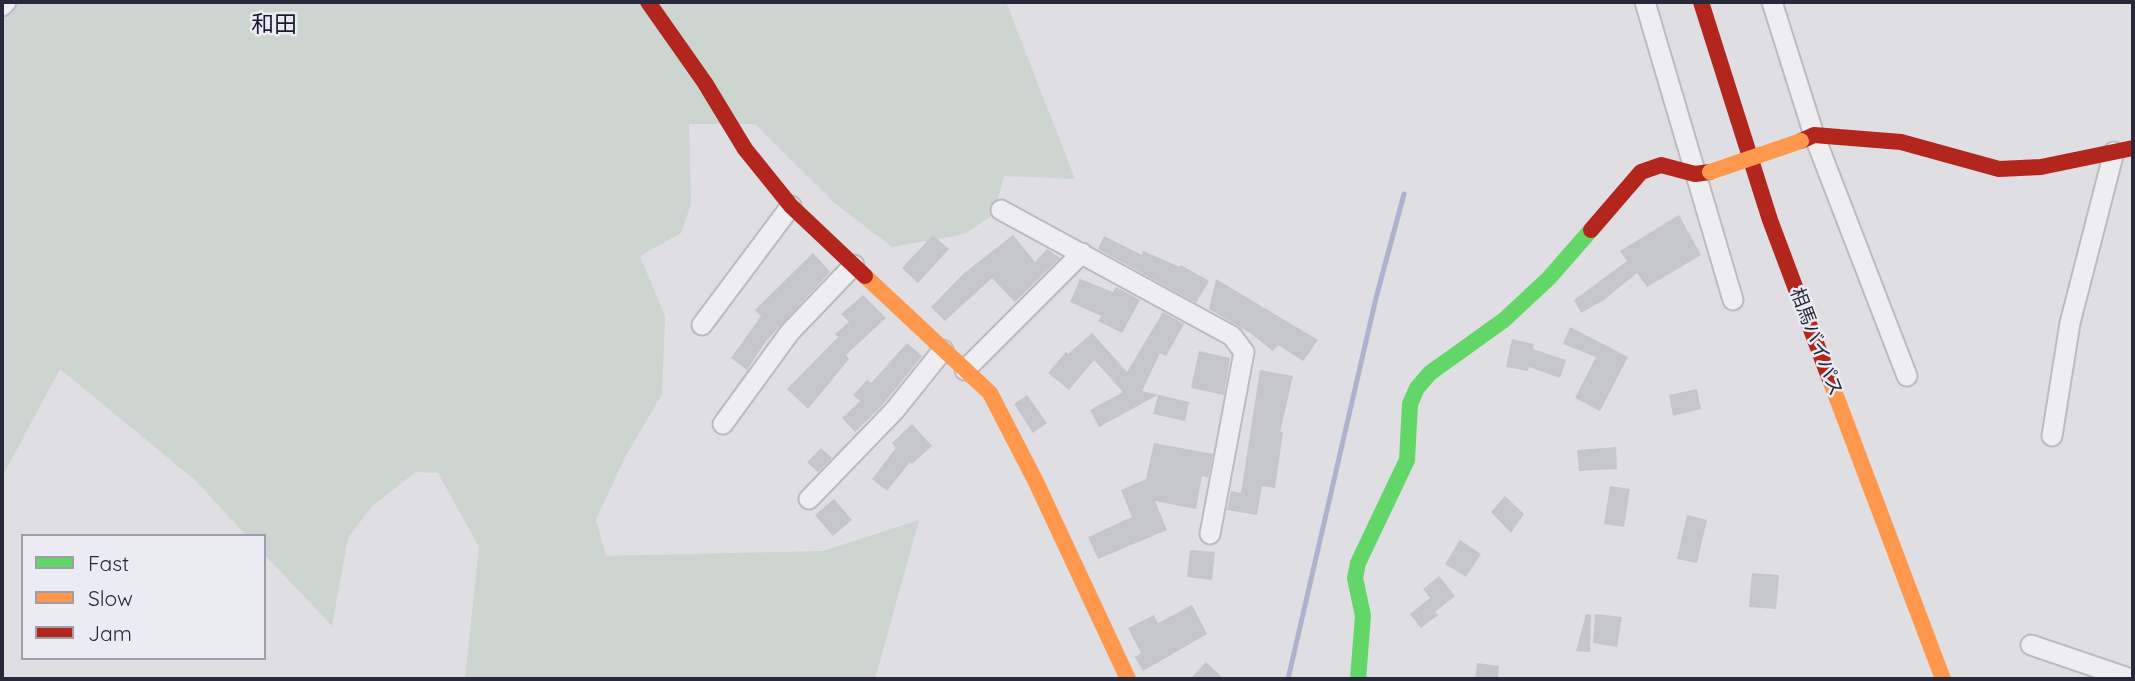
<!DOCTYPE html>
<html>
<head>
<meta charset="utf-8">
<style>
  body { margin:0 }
  #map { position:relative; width:2135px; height:681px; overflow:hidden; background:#dedee3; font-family:Quicksand,sans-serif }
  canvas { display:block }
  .frame { position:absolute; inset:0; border:4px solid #27283a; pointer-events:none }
  .legend { position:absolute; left:21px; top:534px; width:245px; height:126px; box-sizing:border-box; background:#ebecf3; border:2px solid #9d9ea9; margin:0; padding:9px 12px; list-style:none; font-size:21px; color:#27283a }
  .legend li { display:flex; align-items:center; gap:14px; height:35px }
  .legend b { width:35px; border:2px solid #9d9ea9 }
</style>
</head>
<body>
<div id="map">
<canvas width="2135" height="681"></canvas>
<div class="frame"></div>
<ul class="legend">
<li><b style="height:9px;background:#63d668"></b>Fast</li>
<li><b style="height:9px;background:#ff974d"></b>Slow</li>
<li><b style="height:9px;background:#b3261e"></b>Jam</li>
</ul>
</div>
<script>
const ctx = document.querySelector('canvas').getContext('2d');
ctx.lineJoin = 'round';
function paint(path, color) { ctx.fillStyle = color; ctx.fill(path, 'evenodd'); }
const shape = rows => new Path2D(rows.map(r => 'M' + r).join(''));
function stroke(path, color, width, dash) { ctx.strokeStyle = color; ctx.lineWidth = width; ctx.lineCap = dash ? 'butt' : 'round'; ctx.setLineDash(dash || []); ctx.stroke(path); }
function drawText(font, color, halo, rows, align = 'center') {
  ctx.font = font + ' Quicksand,"Noto Sans JP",sans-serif'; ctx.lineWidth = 5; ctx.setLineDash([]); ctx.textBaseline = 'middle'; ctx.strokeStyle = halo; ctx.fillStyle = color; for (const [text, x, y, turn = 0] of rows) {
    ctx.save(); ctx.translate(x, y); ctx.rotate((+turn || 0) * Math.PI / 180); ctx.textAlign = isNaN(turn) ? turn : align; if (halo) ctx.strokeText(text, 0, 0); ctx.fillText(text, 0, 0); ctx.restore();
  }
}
paint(shape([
  [2,2,1006,2,1075,179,1004,176,994,214,965,234,892,247,837,205,755,124,689,124,691,204,681,233,640,256,665,316,662,394,624,459,596,520,606,556,823,551,919,520,875,679,465,679,479,547,438,473,416,472,372,506,348,538,332,626,264,554,264,536,247,536,195,480,60,369,2,477]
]), '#ccd5cf');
stroke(shape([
  [1288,679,1376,298,1404,194]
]), '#aeb3cd', 5);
paint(shape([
  [1679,215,1701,255,1647,287,1637,273,1604,300,1581,313,1574,300,1627,261,1620,251],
  [933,235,949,249,918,283,902,268],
  [1013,235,1035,262,1047,249,1060,258,1015,302,992,278,945,321,931,307,963,274],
  [1104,236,1142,255,1143,251,1180,267,1181,265,1209,281,1196,303,1098,249],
  [813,253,830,272,766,341,747,370,731,358,761,316,755,310],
  [1080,279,1113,292,1116,287,1140,300,1122,333,1098,321,1101,316,1070,302],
  [1216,279,1318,340,1303,361,1278,345,1273,351,1250,333,1209,309],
  [863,295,886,318,846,355,849,359,808,409,787,389,838,337,835,334,849,322,841,314],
  [1163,312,1184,324,1166,356,1160,353,1142,391,1189,402,1185,421,1153,414,1158,395,1099,427,1090,410,1123,392,1094,360,1069,390,1048,373,1066,352,1068,354,1092,333,1127,372],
  [1570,327,1628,357,1600,411,1575,398,1596,357,1563,344],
  [1512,339,1534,344,1533,349,1566,360,1560,378,1529,367,1528,371,1506,367],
  [907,343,922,356,880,408,855,432,842,418,860,401,853,395,867,380,871,383],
  [1199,351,1230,358,1224,395,1191,388],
  [1260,370,1293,376,1280,432,1283,432,1275,488,1262,486,1257,515,1227,510,1231,491,1241,493],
  [1697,389,1701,409,1673,416,1669,395],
  [1027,395,1047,423,1033,433,1014,404],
  [912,424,932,446,912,464,910,462,887,491,872,479,896,448,892,443],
  [1154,443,1213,454,1208,478,1202,476,1196,509,1155,501,1167,530,1098,559,1088,537,1132,517,1121,490,1146,479],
  [1616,447,1617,469,1579,471,1577,450],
  [821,448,832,458,818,472,807,462],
  [1610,486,1630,489,1624,527,1604,524],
  [1505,496,1524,514,1511,533,1491,512],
  [834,499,852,520,833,536,815,515],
  [1687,515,1707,520,1697,563,1677,559],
  [1460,540,1481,554,1466,577,1445,564],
  [1190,550,1215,552,1212,580,1187,577],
  [1752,573,1779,575,1776,609,1749,607],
  [1439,576,1455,596,1435,612,1438,615,1421,628,1410,614,1430,598,1423,589],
  [1192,605,1207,634,1143,671,1135,657,1141,653,1128,628,1154,615,1158,623],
  [1586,614,1591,615,1590,652,1576,651],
  [1595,614,1622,617,1617,647,1593,643],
  [1206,662,1224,679,1190,679],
  [1477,663,1499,666,1498,679,1475,679]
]), '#c5c6cb');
const street = shape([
  [1645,2,1733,300],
  [1772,2,1814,135,1907,376],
  [2,6,6,2],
  [1001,210,1232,336,1244,352,1210,534],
  [702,325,791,206],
  [965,370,1082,253],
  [723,424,790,332,854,265],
  [2052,436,2070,323,2114,152],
  [809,499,894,411,943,350],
  [2031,645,2131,679]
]);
stroke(street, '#bbbbc0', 23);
stroke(street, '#eeeef0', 19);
stroke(shape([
  [1358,679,1363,616,1355,578,1358,563,1407,460,1410,404,1417,388,1430,373,1504,320,1549,278,1591,230]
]), '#63d668', 16);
stroke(shape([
  [865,276,990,393,1036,482,1128,679],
  [1830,380,1943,679]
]), '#ff974d', 16);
stroke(shape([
  [648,2,705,83,745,149,791,206,865,276],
  [1701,2,1770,220,1830,380],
  [1801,141,1814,135,1901,142,1999,169,2041,167,2133,148],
  [1591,230,1641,172,1661,165,1695,174,1710,172]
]), '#b3261e', 16);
stroke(shape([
  [1710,172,1801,141]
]), '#ff974d', 16);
drawText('19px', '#27283a', '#ebecf3', [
  ["相馬バイパス",1816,342,69]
]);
drawText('23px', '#191a2b', '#ebecf3', [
  ["和田",274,25]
]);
</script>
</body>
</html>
